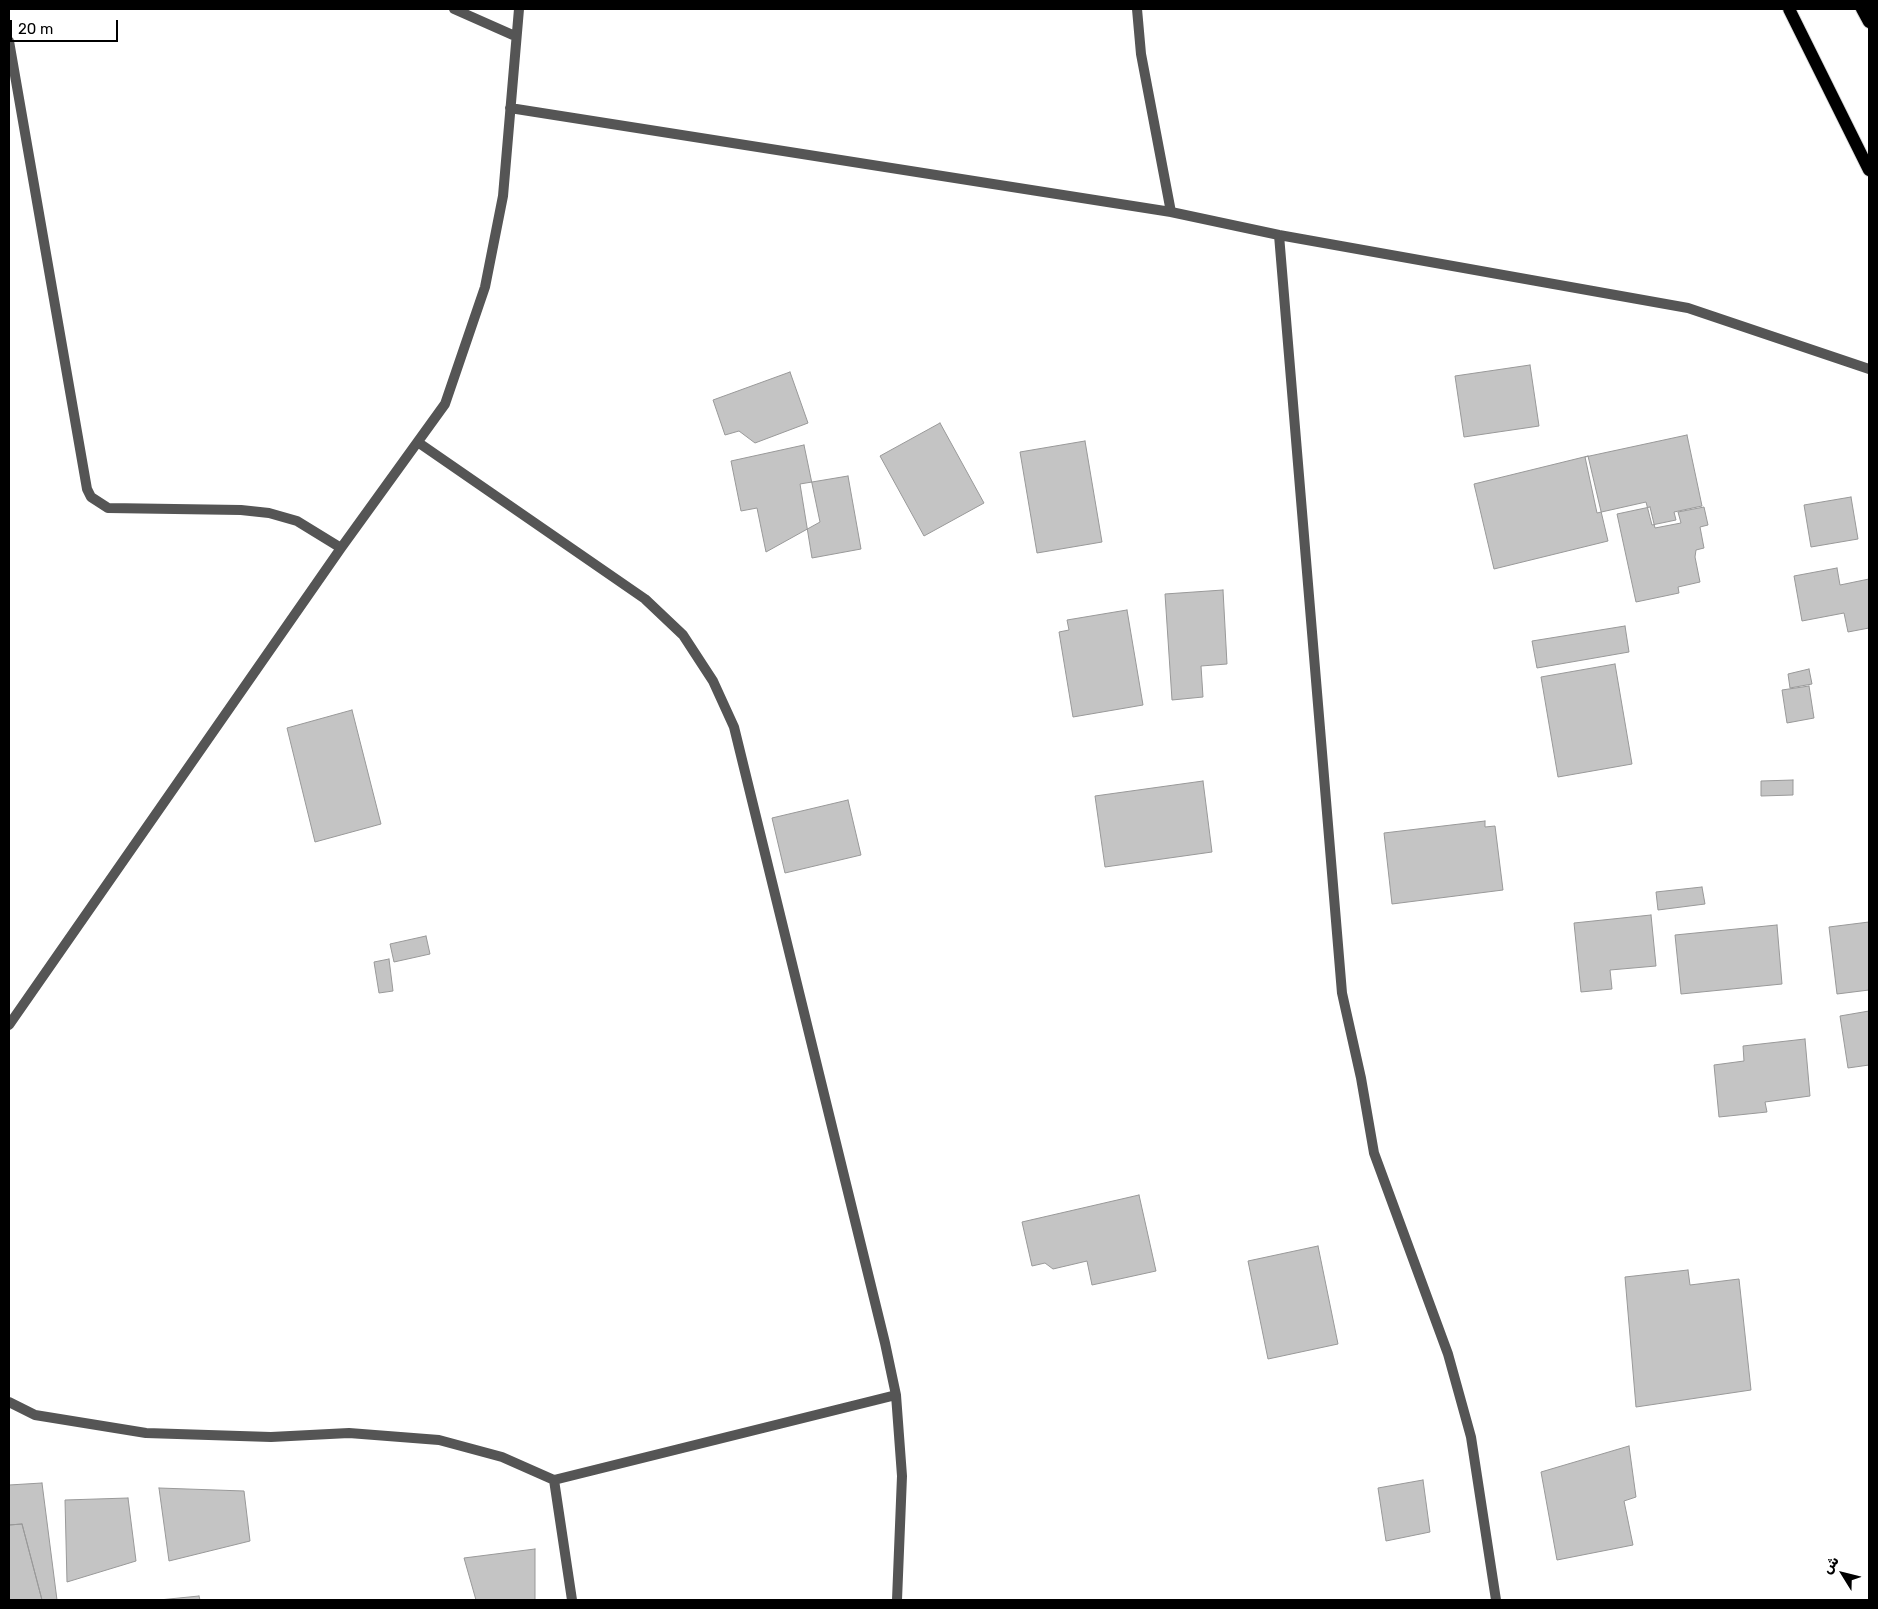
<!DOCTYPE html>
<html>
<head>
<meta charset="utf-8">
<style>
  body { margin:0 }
  #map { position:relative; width:1878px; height:1609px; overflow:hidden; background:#fff; font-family:Rubik,"Noto Naskh Arabic",sans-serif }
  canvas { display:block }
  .frame { position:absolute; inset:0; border:10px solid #000; pointer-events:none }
  .north { position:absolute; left:1818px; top:1549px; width:50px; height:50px; -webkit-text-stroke:4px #fff; paint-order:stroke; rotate:306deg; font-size:14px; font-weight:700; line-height:20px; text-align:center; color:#000 }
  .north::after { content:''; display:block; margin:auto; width:18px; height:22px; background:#000; clip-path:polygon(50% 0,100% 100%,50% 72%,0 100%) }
  .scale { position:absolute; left:10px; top:20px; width:108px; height:22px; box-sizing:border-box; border:2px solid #000; border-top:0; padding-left:6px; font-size:15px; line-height:18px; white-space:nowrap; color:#000; -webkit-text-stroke:4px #fff; paint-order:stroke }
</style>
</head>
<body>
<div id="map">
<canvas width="1878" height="1609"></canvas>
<div class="frame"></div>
<div class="north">ش</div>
<div class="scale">20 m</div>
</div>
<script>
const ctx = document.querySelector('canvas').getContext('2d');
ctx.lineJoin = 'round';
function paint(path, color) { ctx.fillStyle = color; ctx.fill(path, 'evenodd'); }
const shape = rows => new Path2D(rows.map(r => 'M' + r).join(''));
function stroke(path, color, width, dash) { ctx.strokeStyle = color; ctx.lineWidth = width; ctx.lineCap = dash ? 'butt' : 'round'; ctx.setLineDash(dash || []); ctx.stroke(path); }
const building = shape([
  [1530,365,1539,426,1464,437,1455,376,1530,365],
  [790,372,808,423,755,443,739,431,725,435,713,400,790,372],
  [940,423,984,503,924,536,880,456,940,423],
  [1687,435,1702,506,1674,512,1676,520,1652,525,1646,502,1597,513,1585,457,1687,435],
  [1085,441,1102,542,1037,553,1020,452,1085,441],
  [804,445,820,522,766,552,757,508,741,511,731,461,804,445],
  [1588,456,1608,541,1494,569,1474,484,1588,456],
  [848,476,861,549,812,558,800,484,848,476],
  [1851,497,1858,539,1811,547,1804,505,1851,497],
  [1650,507,1655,528,1681,523,1678,512,1704,507,1708,525,1700,527,1704,548,1696,550,1695,557,1700,582,1678,587,1679,593,1636,602,1617,514,1650,507],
  [1837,568,1840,585,1869,579,1869,628,1848,632,1844,613,1802,621,1794,576,1837,568],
  [1223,590,1227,664,1201,666,1203,697,1172,700,1165,594,1223,590],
  [1127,610,1143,705,1073,717,1059,632,1069,630,1067,620,1127,610],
  [1625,626,1629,652,1537,668,1532,641,1625,626],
  [1615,664,1632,764,1558,777,1541,677,1615,664],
  [1809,669,1812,684,1790,688,1788,674,1809,669],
  [1809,686,1814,718,1787,723,1782,690,1809,686],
  [352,710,381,824,315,842,287,728,352,710],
  [1793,780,1793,795,1761,796,1761,781,1793,780],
  [1203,781,1212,852,1105,867,1095,796,1203,781],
  [848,800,861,855,785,873,772,818,848,800],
  [1485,821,1485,827,1495,826,1503,890,1392,904,1384,833,1485,821],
  [1702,887,1705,904,1658,910,1656,892,1702,887],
  [1651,915,1656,966,1610,970,1612,989,1581,992,1574,923,1651,915],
  [1869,922,1869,990,1837,994,1829,927,1869,922],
  [1777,925,1782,984,1681,994,1675,935,1777,925],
  [426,936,430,954,394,962,390,944,426,936],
  [389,959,393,991,379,993,374,962,389,959],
  [1869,1011,1869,1065,1848,1068,1840,1016,1869,1011],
  [1805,1039,1810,1096,1765,1102,1767,1112,1719,1117,1714,1065,1744,1061,1743,1046,1805,1039],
  [1139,1195,1156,1271,1092,1285,1087,1261,1053,1269,1045,1263,1032,1266,1022,1222,1139,1195],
  [1318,1246,1338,1344,1268,1359,1248,1261,1318,1246],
  [1688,1270,1690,1285,1739,1279,1751,1390,1636,1407,1625,1277,1688,1270],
  [1629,1446,1636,1497,1624,1501,1633,1545,1557,1560,1541,1472,1629,1446],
  [1423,1480,1430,1532,1386,1541,1378,1488,1423,1480],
  [42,1483,57,1600,42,1600,22,1524,9,1525,9,1485,42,1483],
  [159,1488,244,1491,250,1541,169,1561,159,1488],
  [128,1498,136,1561,67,1582,65,1500,128,1498],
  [22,1524,42,1600,9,1600,9,1525,22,1524],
  [535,1549,535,1600,476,1600,464,1558,535,1549],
  [199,1596,200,1600,159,1600,199,1596]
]);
paint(building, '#c4c4c4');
stroke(building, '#999', 1);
const primary = shape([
  [1789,9,1869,170],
  [1862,9,1869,22]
]);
stroke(primary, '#dbdbdb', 14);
stroke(shape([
  [454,9,515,36],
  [1137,9,1141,54,1171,212],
  [9,41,87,489,91,497,108,508,241,510,269,513,297,521,341,548],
  [510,108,1171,212,1279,235,1688,308,1869,369],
  [1279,235,1342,993,1361,1078,1374,1153,1448,1354,1471,1437,1496,1600],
  [419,443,645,599,683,635,713,681,734,727,885,1343,896,1395,902,1476,897,1600],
  [9,1025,341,548,445,404,485,287,503,196,519,9],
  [9,1402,35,1415,146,1433,271,1437,349,1433,439,1440,502,1457,554,1480,572,1600],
  [554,1480,896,1395]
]), '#555', 10);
stroke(primary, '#000', 12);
</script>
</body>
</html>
